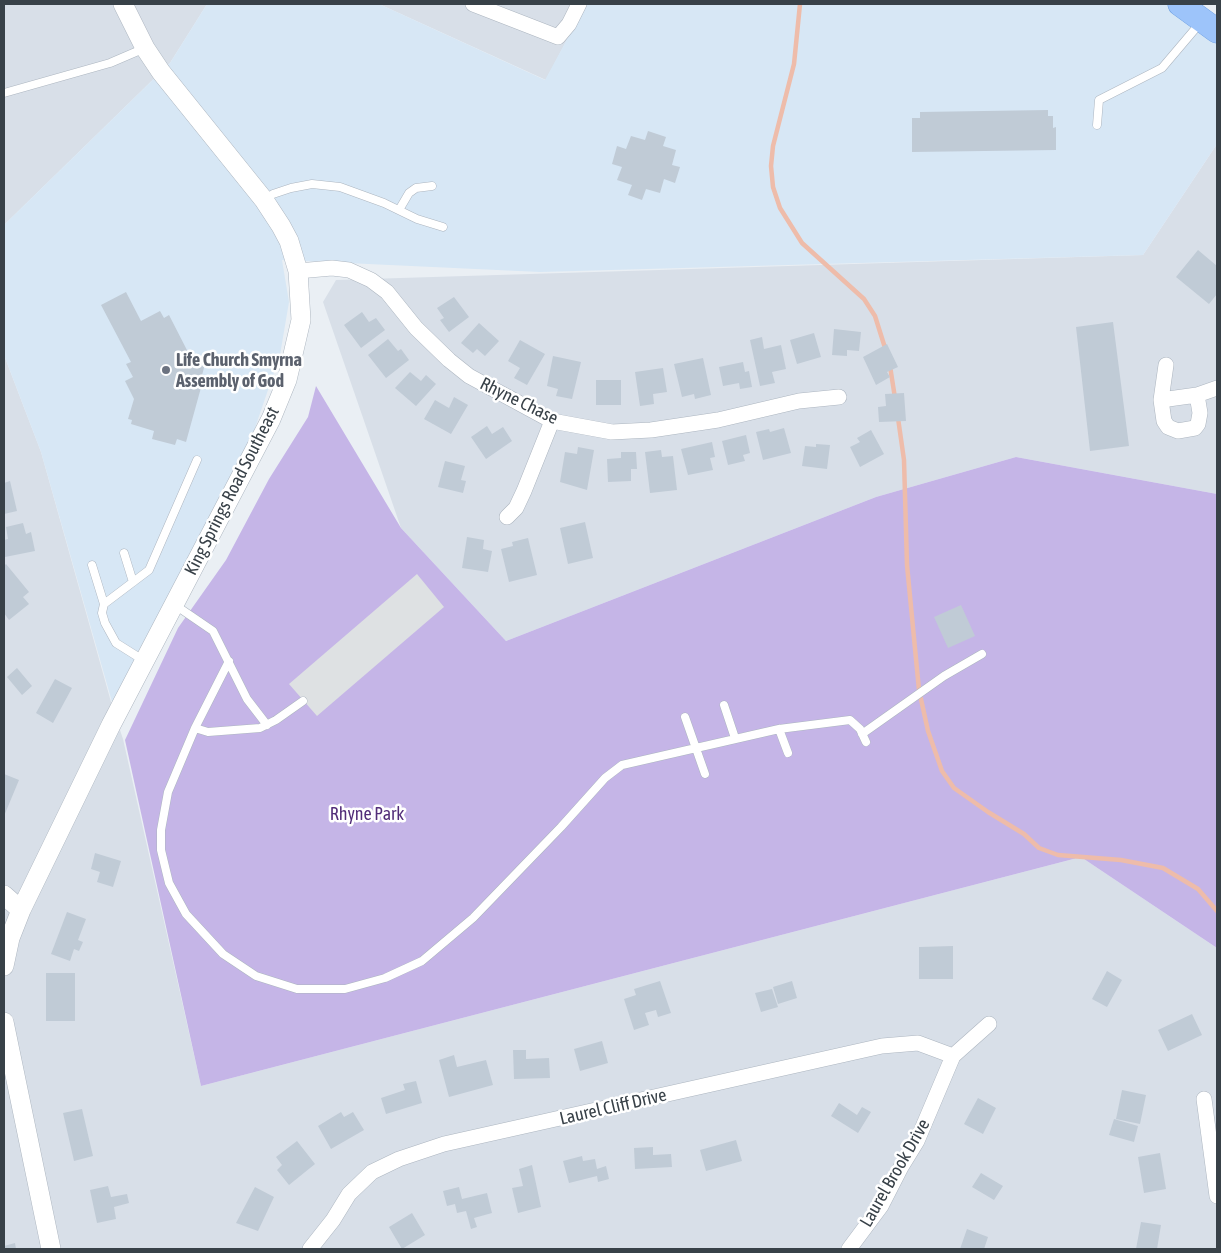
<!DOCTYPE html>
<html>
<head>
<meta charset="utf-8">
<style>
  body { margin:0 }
  #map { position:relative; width:1221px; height:1253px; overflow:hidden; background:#eaeff4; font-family:"Asap Condensed",sans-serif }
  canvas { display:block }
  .frame { position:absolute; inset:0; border:5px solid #384148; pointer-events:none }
</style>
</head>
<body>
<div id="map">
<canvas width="1221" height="1253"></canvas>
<div class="frame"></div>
</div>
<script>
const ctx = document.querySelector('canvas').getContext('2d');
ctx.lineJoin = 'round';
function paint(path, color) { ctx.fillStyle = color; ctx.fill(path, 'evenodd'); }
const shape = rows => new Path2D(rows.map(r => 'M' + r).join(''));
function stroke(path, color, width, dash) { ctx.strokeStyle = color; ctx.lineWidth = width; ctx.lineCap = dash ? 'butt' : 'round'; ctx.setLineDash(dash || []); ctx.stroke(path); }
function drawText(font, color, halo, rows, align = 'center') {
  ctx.font = font + ' "Asap Condensed",sans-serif'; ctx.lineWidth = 5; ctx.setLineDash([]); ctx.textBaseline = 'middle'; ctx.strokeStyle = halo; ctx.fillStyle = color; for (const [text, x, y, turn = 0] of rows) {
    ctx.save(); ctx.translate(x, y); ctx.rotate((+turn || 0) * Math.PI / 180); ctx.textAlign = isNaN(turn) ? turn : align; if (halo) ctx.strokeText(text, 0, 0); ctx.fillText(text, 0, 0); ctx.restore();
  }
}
paint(shape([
  [4,4,207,4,170,63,4,225],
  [379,4,586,4,546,80],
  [1217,144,1217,494,1016,457,876,497,506,641,401,528,323,302,336,280,1143,255],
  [4,355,41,452,113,709,123,739,201,1086,1081,857,1217,948,1217,1249,4,1249]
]), '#d8dfe8');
paint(shape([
  [207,4,379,4,545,80,586,4,1167,4,1217,42,1217,144,1143,255,540,272,282,260,289,302,280,355,245,457,114,709,41,452,4,355,4,225,170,63]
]), '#d7e7f5');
paint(shape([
  [316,386,401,528,506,641,876,497,1016,457,1217,494,1217,948,1081,857,201,1086,125,740,178,628,226,560,269,479,308,417]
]), '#c5b5e7');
paint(shape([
  [417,574,444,607,317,716,289,684]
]), '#dee1e3');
stroke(shape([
  [800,4,794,64,773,146,771,166,773,187,780,208,802,243,864,299,875,316,886,351],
  [890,366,895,398],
  [898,418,904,460,907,565,919,690,928,731,942,771,954,788,988,812,1024,834,1039,848,1058,855,1121,860,1163,868,1198,889,1217,911]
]), '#eebcaa', 4.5);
paint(shape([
  [1048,110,1048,116,1053,116,1053,128,1056,127,1056,150,912,152,912,118,920,118,920,112],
  [648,131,666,137,663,146,676,150,672,165,680,167,675,183,664,179,660,193,646,189,642,200,628,195,632,185,617,180,622,167,612,164,617,146,626,149,631,136,645,140],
  [1198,250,1217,266,1217,294,1209,304,1176,277],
  [126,292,141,321,160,311,164,318,169,315,190,356,206,360,200,383,202,384,186,442,177,439,175,445,152,439,154,431,131,424,132,420,128,419,134,399,125,381,133,377,126,364,131,362,101,305],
  [454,297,469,317,449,332,440,320,444,318,437,308],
  [362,312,369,322,376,318,385,330,361,348,344,325],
  [1113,322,1129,446,1090,451,1076,327],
  [479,323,499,341,485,356,477,349,473,353,461,343],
  [834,329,861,332,859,351,847,350,847,356,832,355],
  [814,333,821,357,797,364,790,340],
  [762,337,764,349,781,345,786,369,772,372,775,383,760,386,750,340],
  [388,339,398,351,401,349,409,360,386,378,368,355],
  [520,340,545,354,527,385,514,378,520,368,508,361],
  [887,344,898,367,887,372,890,377,876,385,863,357],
  [553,356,581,362,572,399,556,396,558,389,547,386],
  [703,358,711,395,695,399,694,394,682,397,674,364],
  [743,362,745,372,749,371,752,387,740,389,739,383,723,386,719,367],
  [663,368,667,392,653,394,654,404,640,406,635,372],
  [410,372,421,381,426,375,436,384,416,406,395,388],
  [596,380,621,380,621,405,596,405],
  [904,393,906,421,879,422,878,407,886,406,885,394],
  [454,397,468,405,451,434,424,419,435,400,449,408],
  [487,426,492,434,503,427,512,441,486,459,471,437],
  [784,428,791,453,763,460,756,432,769,429,770,432],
  [871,430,884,454,860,467,850,447,860,442,857,438],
  [746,435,750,453,743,455,745,461,728,465,722,441],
  [712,442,715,457,710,458,713,470,688,475,681,449],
  [816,444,830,445,827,469,802,466,805,446,816,447],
  [578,447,594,450,587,490,560,482,565,452,577,454],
  [661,450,662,457,673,456,677,490,650,493,645,452],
  [621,452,636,452,637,469,631,469,631,481,608,482,607,459,621,458],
  [445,461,465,466,461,480,466,481,463,493,438,487],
  [10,481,17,511,4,514,4,483],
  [585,522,593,558,568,564,560,528],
  [23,523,26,534,31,532,35,551,5,557,4,540,8,539,6,527],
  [467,537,484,540,483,549,492,551,488,572,462,568],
  [528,538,537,575,509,582,501,549,513,546,512,542],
  [6,564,29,592,23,597,29,604,9,620,4,613,4,566],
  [961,605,975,636,948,648,934,617],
  [17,668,32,686,22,695,7,677],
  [55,679,72,688,53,723,36,713],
  [4,774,19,780,4,816],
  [95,853,121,861,113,887,97,882,100,872,91,869],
  [67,912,86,919,78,940,83,942,79,951,74,949,70,961,51,954],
  [953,946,953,979,919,979,919,947],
  [1107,971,1122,980,1107,1007,1092,999],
  [46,973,75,973,75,1021,46,1021],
  [660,981,671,1013,658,1017,656,1010,645,1013,649,1025,634,1030,624,999,636,995,634,989],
  [792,981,797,998,778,1004,773,987],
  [772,989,778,1007,761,1012,755,993],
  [1192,1014,1202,1035,1168,1051,1158,1030],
  [602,1041,608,1063,580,1071,574,1049],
  [513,1050,526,1050,526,1059,549,1058,550,1078,514,1079],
  [454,1055,457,1067,486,1060,493,1085,449,1097,439,1060],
  [416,1081,422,1103,386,1114,381,1098,405,1090,403,1084],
  [1122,1090,1146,1095,1140,1124,1116,1119],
  [978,1098,996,1108,983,1134,964,1124],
  [839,1103,857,1115,862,1107,871,1112,858,1133,831,1116],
  [82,1109,93,1156,74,1161,63,1113],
  [341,1112,344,1117,353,1112,364,1130,331,1149,318,1126],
  [1114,1119,1138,1126,1134,1142,1109,1135],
  [736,1140,742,1161,706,1171,700,1150],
  [297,1141,315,1164,289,1185,277,1170,282,1165,276,1157],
  [653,1147,653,1155,671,1154,672,1167,635,1169,634,1148],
  [1160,1153,1166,1189,1144,1193,1138,1157],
  [582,1156,583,1161,595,1159,597,1169,606,1166,609,1179,598,1182,597,1176,569,1183,563,1161],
  [532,1165,541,1207,518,1213,512,1188,523,1186,519,1169],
  [981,1173,1003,1186,994,1200,972,1187],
  [108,1186,111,1197,127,1194,129,1203,114,1207,116,1219,97,1223,90,1190],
  [255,1187,274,1197,258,1231,236,1223],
  [459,1187,462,1199,487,1193,492,1213,474,1218,477,1227,471,1229,466,1211,457,1213,455,1204,447,1206,443,1191],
  [412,1213,425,1235,402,1249,389,1227],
  [1141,1222,1161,1225,1157,1249,1136,1249],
  [967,1229,988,1237,984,1249,960,1249],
  [15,1243,16,1249,4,1249,4,1246]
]), '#c0cbd6');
const service = shape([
  [4,93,110,63,145,48],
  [1097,125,1099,100,1162,68,1201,22],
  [264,200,273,194,291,188,312,184,340,187,384,203,417,219,443,227],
  [399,210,409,193,416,188,432,186],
  [124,553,133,582],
  [92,565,104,604,102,613,105,623,116,643,143,660],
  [104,604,149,570,197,460],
  [175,605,213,631,247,699,267,725],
  [229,661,195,728,168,792,161,830,161,850,169,883,186,914,223,954,256,976,297,989,345,989,385,978,422,961,473,918,561,827,605,778,622,765,779,729,850,720,860,729,866,742],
  [724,705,735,738],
  [685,717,705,774],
  [195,728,208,732,260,728,276,720,303,701],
  [779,729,788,753],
  [862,734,944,676,982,654]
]);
const minor = shape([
  [473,4,558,37,569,24,579,4],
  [298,271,332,268,349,270,371,280,387,292,416,328,449,360,469,376,552,421,612,432,651,430,718,420,799,401,839,397],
  [1166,365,1161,400,1164,421,1168,427,1178,431,1195,428,1198,424,1200,413,1197,395],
  [1161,400,1197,395,1217,388],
  [507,517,516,508,524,491,552,421],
  [1204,1099,1217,1196],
  [310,1249,333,1220,349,1194,372,1172,399,1159,444,1144,882,1046,918,1043,953,1056],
  [849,1249,881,1206,901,1167,917,1141,953,1056,989,1024]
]);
const tertiary = shape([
  [4,895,21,910],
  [4,966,10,938,21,910,111,725,271,419,287,380,301,320,298,271,289,241,281,226,264,200,161,72,145,48,123,4],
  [4,1022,51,1249]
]);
const primary = shape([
  [1180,4,1217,31]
]);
stroke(service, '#adb6c0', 9);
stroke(minor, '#adb6c0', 16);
stroke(tertiary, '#adb6c0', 20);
stroke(primary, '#6d9fe0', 25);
stroke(service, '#fff', 8);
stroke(minor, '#fff', 15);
stroke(tertiary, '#fff', 19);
stroke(primary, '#9dc4fa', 24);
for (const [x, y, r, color] of [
  [166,370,5,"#6b7280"]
]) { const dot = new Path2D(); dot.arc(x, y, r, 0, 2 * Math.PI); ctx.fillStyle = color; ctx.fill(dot); stroke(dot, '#fff', 2); }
drawText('bold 18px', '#5b616d', '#fff', [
  ["Life Church Smyrna",176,360],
  ["Assembly of God",176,381]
], 'left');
drawText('18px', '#384148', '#fff', [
  ["Rhyne Chase",519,401,26],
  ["King Springs Road Southeast",232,491,-63],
  ["Laurel Cliff Drive",613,1107,-13],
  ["Laurel Brook Drive",895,1173,-60]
]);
drawText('18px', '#522d79', '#fff', [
  ["Rhyne Park",367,814]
]);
</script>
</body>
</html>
